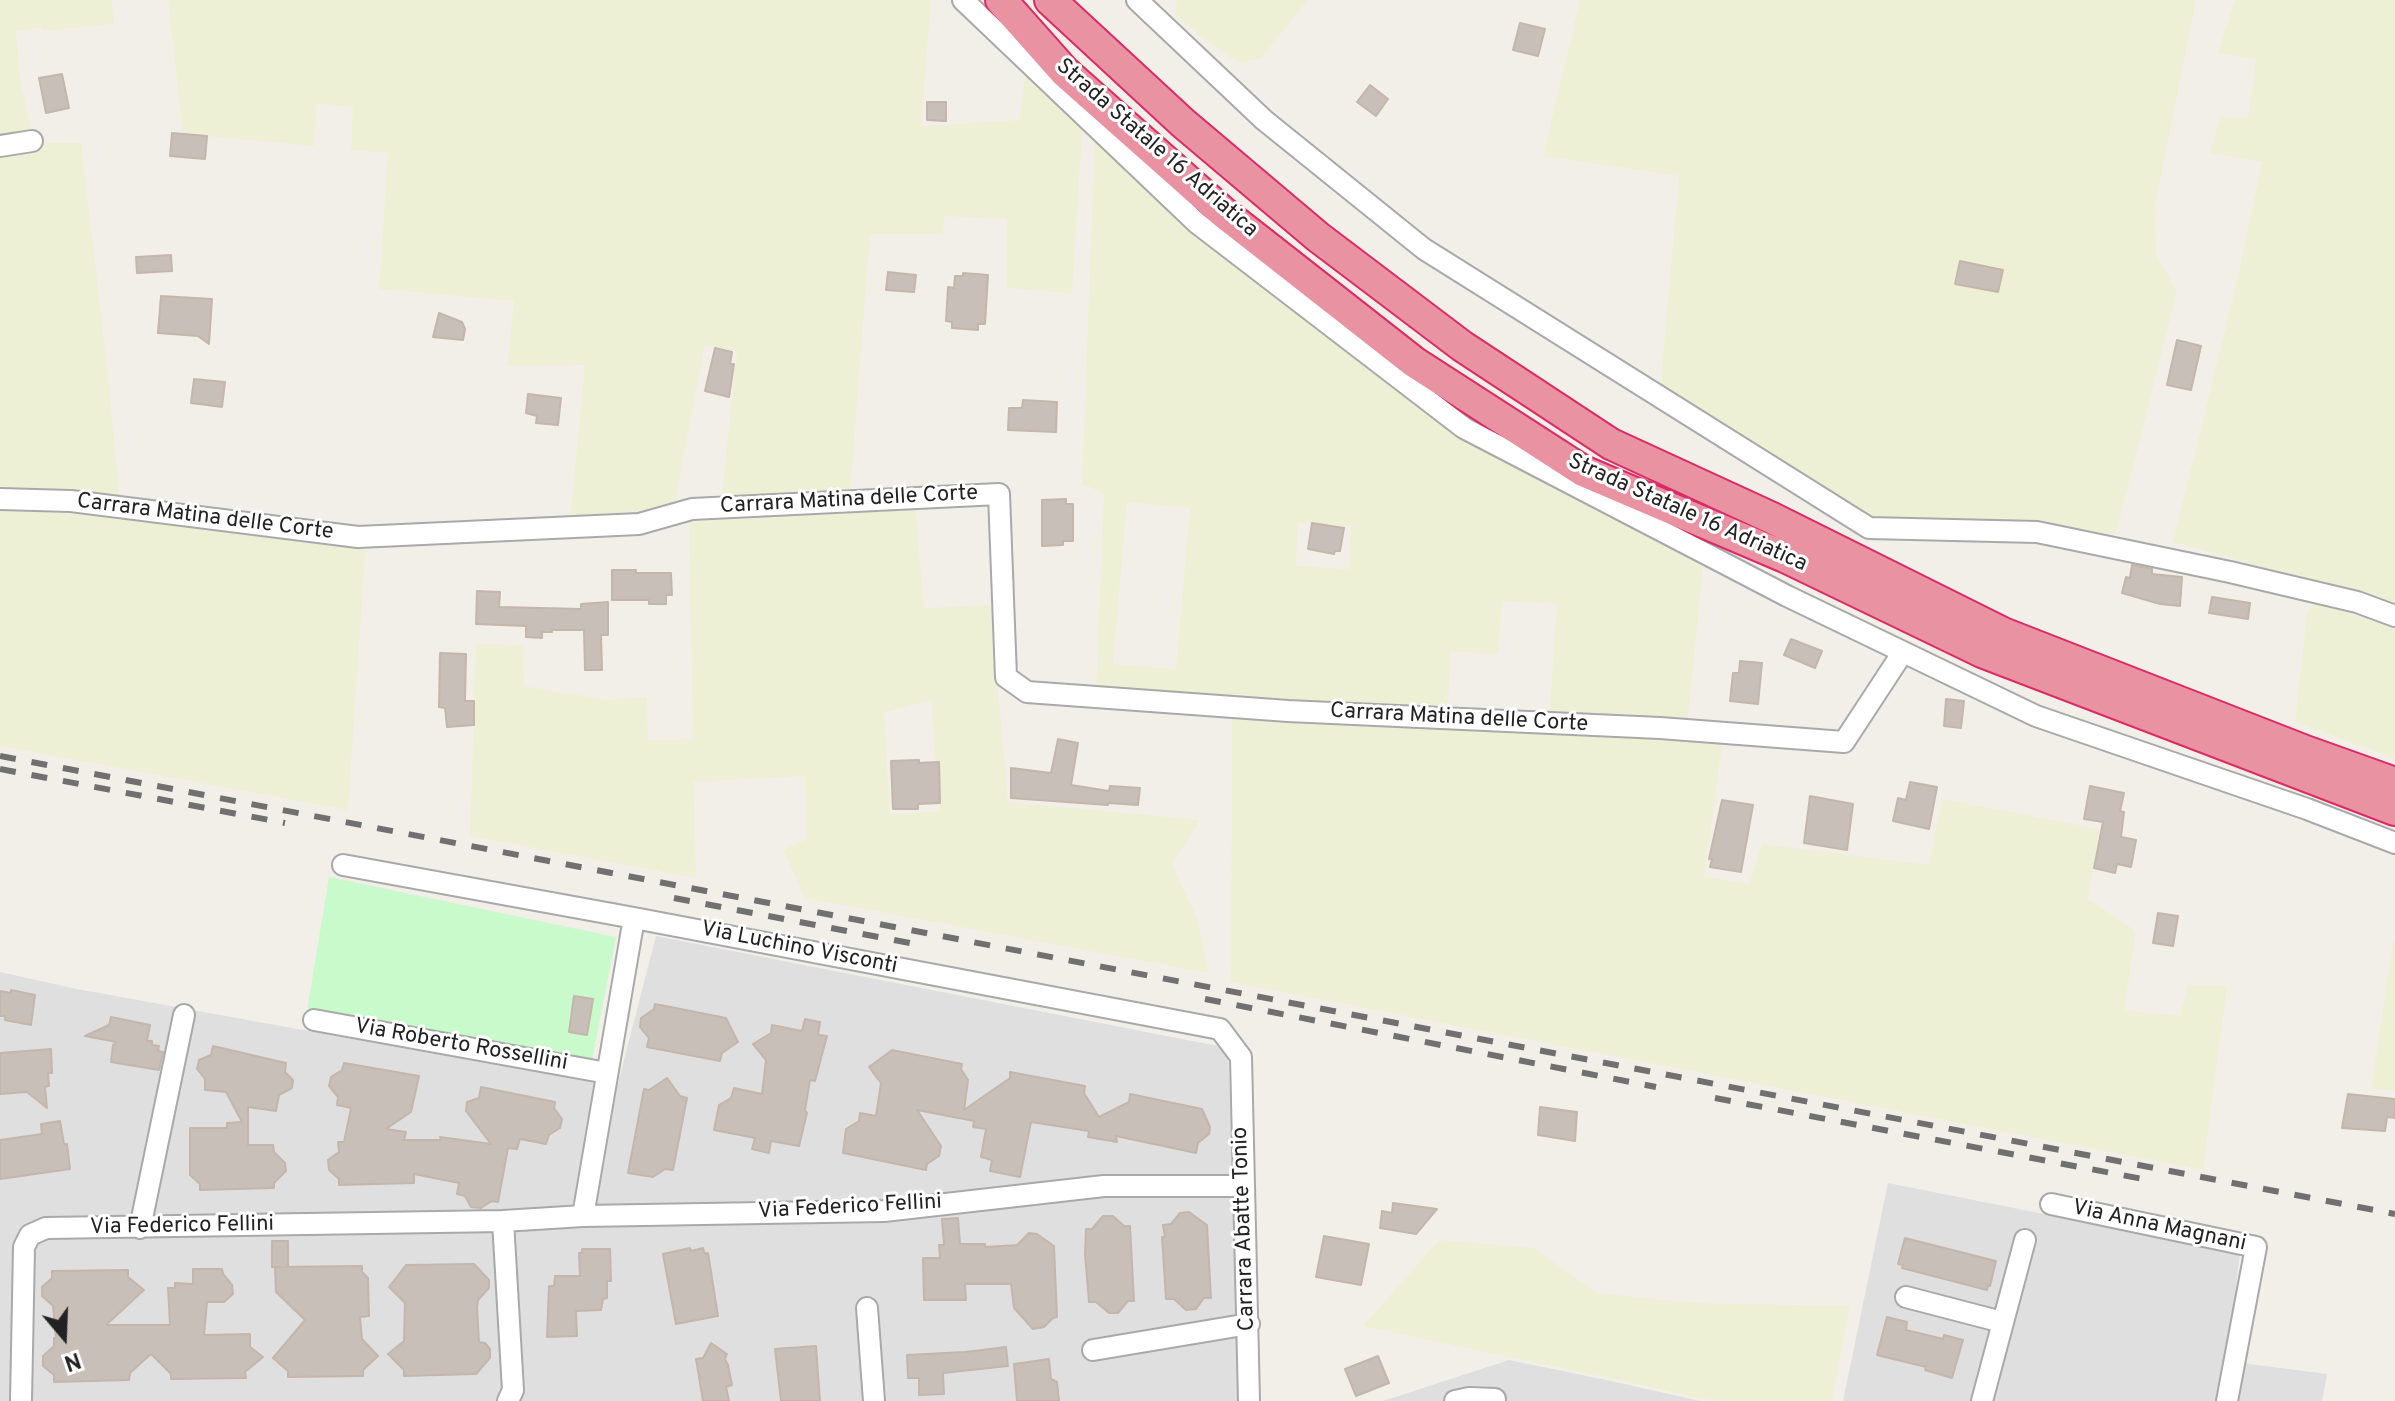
<!DOCTYPE html>
<html>
<head>
<meta charset="utf-8">
<style>
  body { margin:0 }
  #map { position:relative; width:2395px; height:1401px; overflow:hidden; background:#f2efe9; font-family:Overpass,sans-serif }
  canvas { display:block }
  .north { position:absolute; left:24px; top:1297px; width:80px; height:80px; -webkit-text-stroke:6px #fff; paint-order:stroke; rotate:161deg; font-size:22px; font-weight:700; line-height:32px; text-align:center; color:#222 }
  .north::after { content:''; display:block; margin:auto; width:28px; height:36px; background:#222; clip-path:polygon(50% 0,100% 100%,50% 72%,0 100%) }
</style>
</head>
<body>
<div id="map">
<canvas width="2395" height="1401"></canvas>
<div class="north">N</div>
</div>
<script>
const ctx = document.querySelector('canvas').getContext('2d');
ctx.lineJoin = 'round';
function paint(path, color) { ctx.fillStyle = color; ctx.fill(path, 'evenodd'); }
const shape = rows => new Path2D(rows.map(r => 'M' + r).join(''));
function stroke(path, color, width, dash) { ctx.strokeStyle = color; ctx.lineWidth = width; ctx.lineCap = dash ? 'butt' : 'round'; ctx.setLineDash(dash || []); ctx.stroke(path); }
function drawText(font, color, halo, rows, align = 'center') {
  ctx.font = font + ' Overpass,sans-serif'; ctx.lineWidth = 6; ctx.setLineDash([]); ctx.textBaseline = 'middle'; ctx.strokeStyle = halo; ctx.fillStyle = color; for (const [text, x, y, turn = 0] of rows) {
    ctx.save(); ctx.translate(x, y); ctx.rotate((+turn || 0) * Math.PI / 180); ctx.textAlign = isNaN(turn) ? turn : align; if (halo) ctx.strokeText(text, 0, 0); ctx.fillText(text, 0, 0); ctx.restore();
  }
}
paint(shape([
  [656,936,1228,1048,1241,1401,0,1401,0,972,77,989,617,1087],
  [1888,1183,2240,1253,2228,1357,2250,1364,2327,1374,2322,1401,1843,1401],
  [1509,1360,1611,1381,1700,1401,1383,1401]
]), '#e0dfdf');
paint(shape([
  [0,0,111,0,114,24,43,31,41,28,16,31,20,80,35,143,81,143,107,365,120,502,0,494],
  [168,0,931,0,921,126,1019,120,1027,65,1083,120,1072,293,1007,288,1007,219,944,216,943,234,870,234,850,495,721,502,737,351,705,345,674,506,570,519,585,365,507,366,514,301,379,289,388,153,351,150,353,107,317,103,314,146,183,134],
  [1177,0,1308,0,1261,58,1238,63,1175,16],
  [1580,0,2196,0,2155,205,2156,254,2177,291,2116,534,1877,518,1660,391,1679,176,1543,156],
  [2235,0,2395,0,2395,604,2173,542,2236,285,2262,162,2210,153,2220,117,2248,118,2256,59,2218,53],
  [1095,132,1460,428,1703,567,1686,737,1723,740,1704,876,1749,884,1762,844,1929,865,1942,799,2100,829,2088,899,2136,931,2124,1010,2180,1016,2188,985,2227,986,2203,1170,1231,982,1232,705,1096,697,1104,493,1082,484],
  [1127,502,1190,508,1176,669,1113,664],
  [1298,523,1351,526,1349,569,1296,566],
  [1502,601,1557,604,1549,721,1447,717,1451,652,1498,654],
  [915,505,924,608,991,605,1008,802,1200,820,1172,865,1198,920,1208,973,805,898,783,850,806,839,805,776,694,782,696,878,470,836,476,644,523,645,524,686,608,700,647,697,648,740,693,739,689,522],
  [931,700,939,811,890,814,884,713],
  [0,507,137,515,366,542,348,810,0,746],
  [2315,604,2395,627,2395,758,2295,722,2307,613],
  [2393,943,2395,943,2395,1090,2371,1089],
  [1439,1240,1534,1248,1597,1293,1696,1303,1850,1306,1832,1401,1715,1401,1363,1326]
]), '#eef0d5');
paint(shape([
  [329,877,616,937,592,1060,307,1011]
]), '#c8facc');
const building = shape([
  [1520,23,1545,29,1538,56,1513,50,1520,23],
  [62,74,69,108,46,113,39,78,62,74],
  [1370,85,1388,99,1376,116,1357,102,1370,85],
  [927,102,946,102,946,121,927,120,927,102],
  [172,133,207,136,205,159,170,156,172,133],
  [171,255,172,271,137,273,136,257,171,255],
  [1960,261,2003,270,1998,292,1955,284,1960,261],
  [888,272,916,275,914,292,886,290,888,272],
  [963,273,988,275,985,324,978,324,978,330,952,328,952,322,946,321,948,287,954,288,955,276,963,276,963,273],
  [161,296,212,299,209,344,198,336,158,333,161,296],
  [439,313,462,322,465,329,463,340,433,337,439,313],
  [2177,340,2201,346,2191,390,2167,385,2177,340],
  [715,348,732,352,730,364,734,364,729,397,705,391,715,348],
  [194,379,225,382,222,407,191,403,194,379],
  [528,394,561,398,558,425,536,423,537,416,526,413,528,394],
  [1023,400,1057,402,1056,432,1008,430,1009,408,1022,408,1023,400],
  [1066,499,1066,504,1073,504,1073,541,1063,541,1063,545,1042,546,1042,500,1066,499],
  [1312,523,1344,528,1340,551,1335,551,1334,554,1308,549,1312,523],
  [2132,565,2152,569,2152,574,2182,577,2180,606,2160,604,2122,593,2126,577,2130,578,2132,565],
  [612,570,636,570,636,573,671,573,672,595,666,595,666,604,649,604,649,600,612,600,612,570],
  [477,591,500,592,499,607,581,609,581,604,608,602,608,635,601,635,602,670,585,670,584,630,552,630,552,632,542,632,542,638,526,637,526,626,476,624,477,591],
  [2212,597,2250,603,2248,619,2209,613,2212,597],
  [1791,639,1822,651,1815,668,1784,655,1791,639],
  [440,653,466,654,465,701,474,701,474,725,447,727,445,708,439,707,440,653],
  [1740,661,1762,663,1758,704,1730,701,1733,673,1739,673,1740,661],
  [1946,699,1964,701,1961,728,1944,726,1946,699],
  [1058,739,1078,743,1071,785,1109,791,1110,786,1140,788,1138,805,1108,803,1108,805,1011,798,1011,768,1051,773,1058,739],
  [919,760,919,763,939,762,940,803,918,804,918,809,893,809,891,761,919,760],
  [1910,782,1937,787,1929,829,1893,821,1898,798,1906,800,1910,782],
  [2090,786,2124,793,2120,811,2124,812,2121,837,2136,840,2131,867,2117,864,2115,873,2094,868,2103,822,2084,819,2090,786],
  [1810,796,1853,804,1847,850,1804,843,1810,796],
  [1722,800,1753,805,1741,872,1710,867,1712,859,1709,859,1722,800],
  [2158,913,2178,916,2173,946,2153,943,2158,913],
  [11,990,35,995,31,1025,5,1020,5,1016,0,1016,0,991,11,993,11,990],
  [574,996,593,999,587,1035,569,1032,574,996],
  [655,1004,726,1018,738,1042,722,1053,720,1061,647,1047,649,1038,640,1027,641,1018,654,1009,655,1004],
  [111,1017,150,1025,147,1041,152,1041,152,1045,159,1046,158,1051,163,1052,159,1070,111,1062,113,1045,117,1042,85,1036,109,1025,111,1017],
  [805,1019,820,1022,818,1035,827,1036,815,1081,810,1080,805,1110,807,1113,799,1146,771,1141,769,1153,752,1149,755,1138,714,1130,719,1105,731,1098,734,1088,762,1094,766,1060,753,1044,771,1033,772,1025,802,1031,805,1019],
  [213,1046,286,1063,285,1072,293,1080,292,1088,279,1095,276,1111,248,1107,248,1145,273,1145,274,1152,285,1163,286,1171,274,1183,274,1188,200,1190,200,1184,190,1175,190,1128,227,1128,227,1123,242,1122,226,1092,205,1090,205,1079,197,1069,199,1060,211,1055,213,1046],
  [51,1049,52,1073,48,1073,49,1086,45,1087,47,1108,27,1092,0,1094,0,1053,51,1049],
  [892,1050,962,1064,961,1069,968,1080,964,1110,1010,1078,1010,1072,1085,1086,1084,1093,1099,1117,1129,1102,1130,1094,1202,1109,1210,1127,1209,1134,1198,1143,1196,1153,1116,1136,1117,1142,1088,1137,1089,1131,1031,1122,1020,1177,990,1171,992,1160,981,1157,986,1129,973,1127,974,1121,917,1110,941,1146,939,1156,927,1164,926,1170,843,1153,846,1129,859,1121,860,1113,876,1116,881,1083,869,1067,892,1050],
  [344,1063,419,1076,411,1112,386,1129,406,1132,404,1140,441,1140,440,1137,491,1144,466,1111,467,1102,479,1098,481,1087,555,1102,554,1108,562,1119,560,1128,549,1135,546,1144,520,1139,517,1149,508,1148,498,1202,492,1201,481,1208,471,1207,465,1196,457,1194,459,1183,414,1174,414,1183,339,1185,339,1179,329,1170,328,1160,339,1152,338,1142,344,1142,351,1108,337,1105,338,1097,329,1086,331,1077,342,1070,344,1063],
  [667,1078,680,1096,687,1098,673,1170,665,1169,653,1177,628,1173,644,1089,649,1090,667,1078],
  [2348,1094,2395,1099,2395,1118,2387,1117,2385,1131,2342,1128,2348,1094],
  [1540,1107,1577,1112,1575,1141,1538,1135,1540,1107],
  [60,1121,64,1144,67,1144,70,1169,0,1179,0,1140,42,1134,41,1124,60,1121],
  [1393,1203,1437,1209,1416,1234,1380,1228,1382,1211,1392,1213,1393,1203],
  [1189,1212,1207,1225,1211,1298,1204,1298,1196,1309,1186,1310,1174,1299,1166,1299,1162,1237,1165,1237,1163,1225,1171,1224,1180,1213,1189,1212],
  [1103,1216,1113,1216,1124,1226,1130,1226,1134,1301,1128,1301,1118,1313,1109,1313,1096,1302,1089,1302,1085,1254,1086,1229,1092,1229,1103,1216],
  [958,1218,960,1244,985,1244,985,1247,1017,1245,1029,1233,1037,1234,1054,1246,1057,1317,1053,1318,1044,1327,1033,1329,1014,1308,1011,1284,965,1284,966,1300,924,1300,923,1258,940,1258,939,1245,944,1245,942,1219,958,1218],
  [1324,1236,1369,1244,1361,1285,1316,1277,1324,1236],
  [1905,1238,1996,1261,1990,1286,1988,1286,1987,1290,1902,1268,1903,1265,1898,1264,1905,1238],
  [272,1241,288,1241,288,1267,272,1267,272,1241],
  [690,1248,691,1251,703,1248,705,1254,708,1253,718,1316,676,1324,663,1254,690,1248],
  [582,1249,610,1249,611,1281,607,1281,607,1298,603,1299,601,1310,576,1311,577,1336,547,1337,549,1286,554,1286,555,1276,580,1276,579,1253,582,1253,582,1249],
  [474,1264,489,1280,489,1288,478,1300,477,1307,479,1342,485,1343,490,1349,490,1358,476,1374,404,1376,404,1370,388,1354,404,1341,405,1303,389,1287,406,1265,474,1264],
  [362,1266,362,1272,368,1278,369,1316,360,1317,362,1339,378,1356,363,1370,363,1376,288,1377,288,1371,273,1358,305,1320,276,1292,275,1267,362,1266],
  [193,1269,222,1269,223,1274,232,1285,233,1294,224,1302,207,1302,204,1335,250,1334,250,1347,263,1357,245,1372,246,1378,171,1379,171,1374,151,1354,130,1373,129,1380,54,1382,54,1375,43,1366,43,1356,54,1346,54,1338,56,1338,53,1306,42,1296,42,1287,52,1278,52,1271,128,1270,128,1277,144,1290,106,1325,170,1325,168,1288,175,1288,175,1283,193,1284,193,1269],
  [1887,1317,1907,1322,1906,1330,1943,1339,1944,1335,1963,1340,1952,1378,1925,1370,1926,1367,1877,1355,1887,1317],
  [711,1343,727,1354,725,1359,728,1365,732,1385,726,1387,729,1401,703,1401,696,1359,703,1358,711,1343],
  [816,1346,820,1401,781,1401,775,1349,816,1346],
  [1006,1347,1008,1366,943,1373,944,1394,919,1395,919,1378,908,1378,907,1355,965,1352,1006,1347],
  [1378,1356,1389,1383,1356,1396,1345,1369,1378,1356],
  [1049,1359,1051,1379,1057,1382,1059,1401,1017,1401,1014,1364,1049,1359]
]);
paint(building, '#c7bfb8');
stroke(building, '#c4b6ab', 2);
const minor = shape([
  [963,0,1197,223,1464,428,1787,596,2036,716,2307,809,2395,843],
  [1137,0,1264,120,1424,249,1869,528,2037,532,2230,572,2357,602,2395,616],
  [0,146,32,141],
  [0,499,71,501,358,537,639,524,692,509,999,494,1006,677,1027,692,1288,711,1660,728,1844,742,1903,652],
  [343,865,634,918,1220,1029,1241,1057,1249,1401],
  [314,1020,607,1073],
  [2051,1204,2256,1247,2227,1401],
  [583,1216,634,918],
  [503,1221,513,1390,508,1401],
  [140,1228,184,1015],
  [1906,1297,2002,1322],
  [867,1308,874,1401],
  [1093,1350,1249,1324],
  [21,1401,24,1247,30,1235,46,1228,503,1221,583,1216,884,1211,1104,1186,1244,1186],
  [1455,1401,1469,1398,1495,1399],
  [1982,1401,2025,1240]
]);
const highway = shape([
  [1001,0,1065,72,1224,213,1414,362,1583,471,1785,557,1982,652,2395,810],
  [1050,0,1183,123,1318,237,1462,346,1611,444,1772,518,2003,633,2308,752,2395,783]
]);
stroke(minor, '#a9a9a9', 24);
stroke(highway, '#dc2a67', 34);
stroke(minor, '#fff', 20);
stroke(highway, '#e892a2', 30);
stroke(shape([
  [0,756,2395,1214],
  [0,769,285,823],
  [674,898,910,943],
  [1205,999,1656,1087],
  [1715,1098,2143,1179]
]), '#707070', 6, [16, 16]);
drawText('22px', '#222', '#fff', [
  ["Strada Statale 16 Adriatica",1156,149,41],
  ["Carrara Matina delle Corte",849,501,-3],
  ["Strada Statale 16 Adriatica",1687,514,24],
  ["Carrara Matina delle Corte",205,518,7],
  ["Carrara Matina delle Corte",1459,719,3],
  ["Via Luchino Visconti",799,949,11],
  ["Via Roberto Rossellini",461,1046,10],
  ["Via Federico Fellini",850,1208,-3],
  ["Via Federico Fellini",182,1227,-1],
  ["Via Anna Magnani",2159,1227,12],
  ["Carrara Abatte Tonio",1245,1229,-92]
]);
</script>
</body>
</html>
